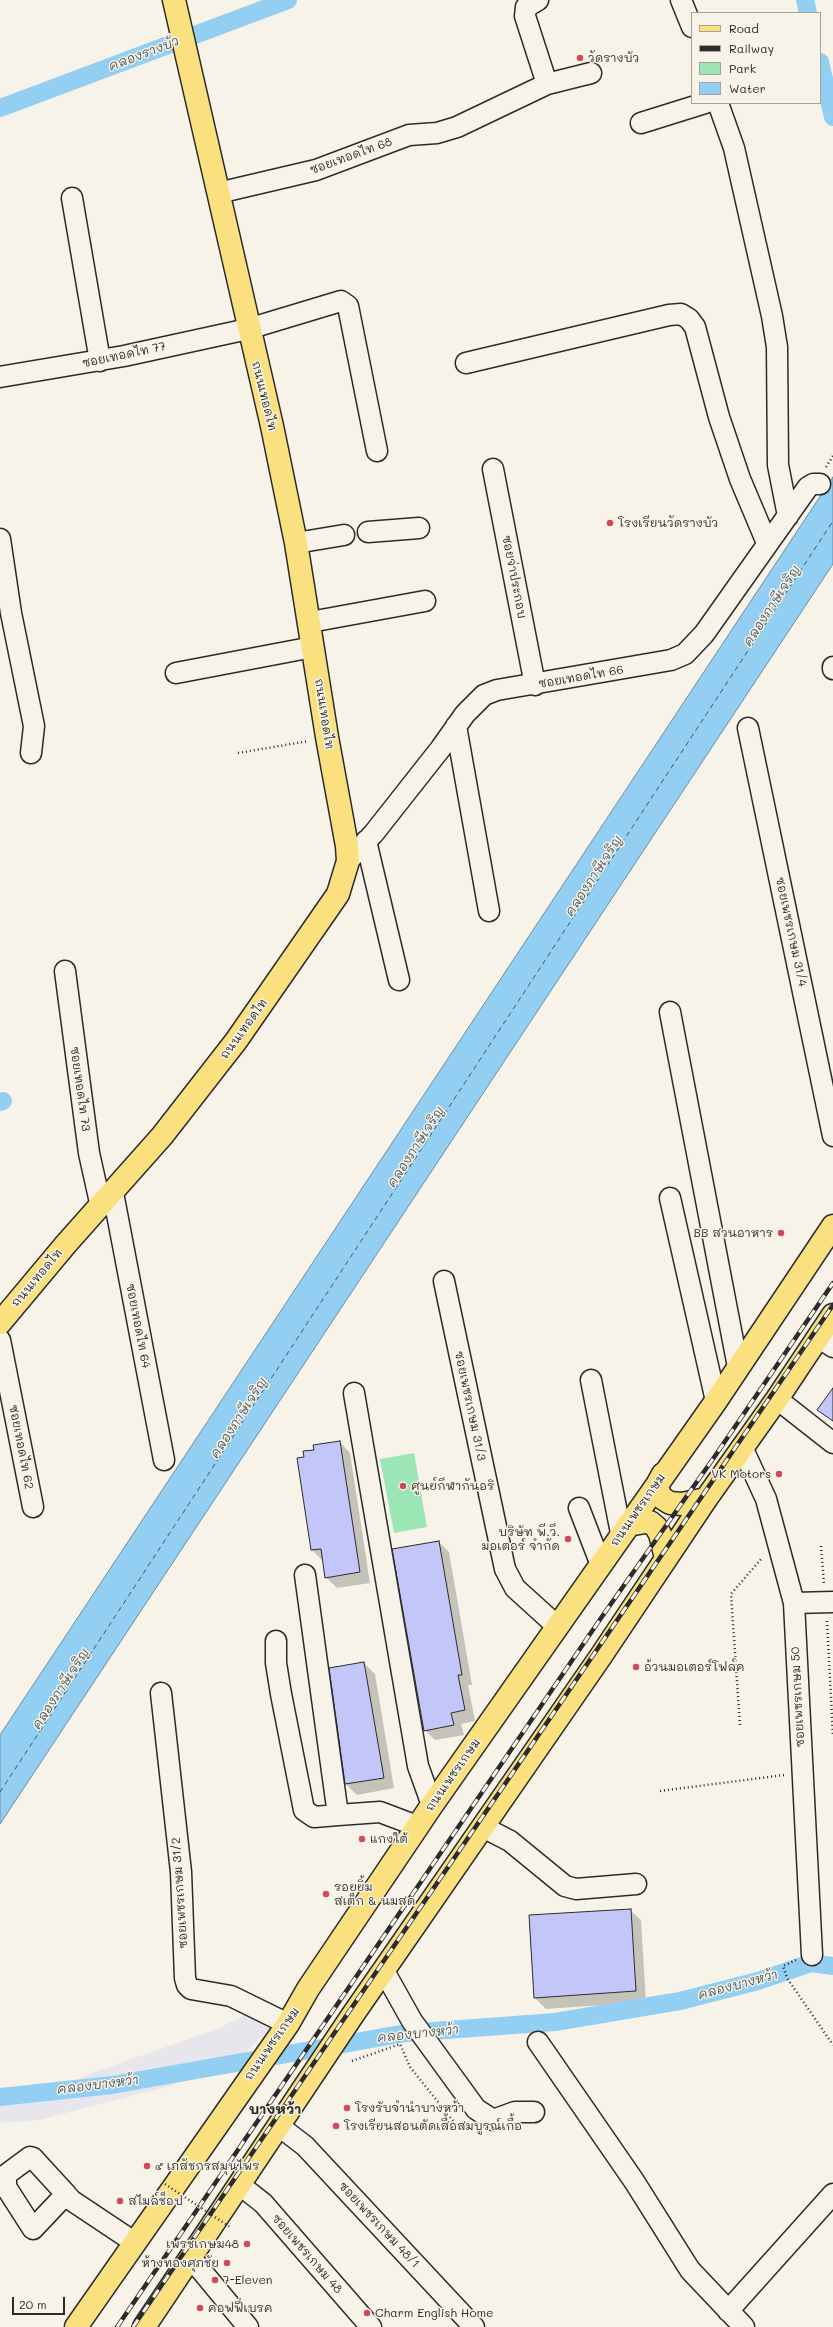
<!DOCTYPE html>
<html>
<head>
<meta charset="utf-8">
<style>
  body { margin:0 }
  #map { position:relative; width:833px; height:2327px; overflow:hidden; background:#f7f3e8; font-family:Mali,sans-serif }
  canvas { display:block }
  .legend { position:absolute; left:691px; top:12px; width:130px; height:92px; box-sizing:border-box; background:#f7f3e8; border:1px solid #a5a39c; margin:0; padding:5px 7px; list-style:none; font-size:12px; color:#2b2b2b }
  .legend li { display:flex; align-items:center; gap:8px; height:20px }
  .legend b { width:20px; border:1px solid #a5a39c }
  .scale { position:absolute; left:12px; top:2297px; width:53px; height:18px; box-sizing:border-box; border:2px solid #2b2b2b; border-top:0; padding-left:5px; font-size:12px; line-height:14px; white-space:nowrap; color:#2b2b2b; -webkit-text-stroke:3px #f7f3e8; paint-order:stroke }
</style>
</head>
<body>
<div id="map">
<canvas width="833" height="2327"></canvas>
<ul class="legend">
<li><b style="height:5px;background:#fbe080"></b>Road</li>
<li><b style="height:5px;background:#2b2b2b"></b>Railway</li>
<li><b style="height:11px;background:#9ce5b4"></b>Park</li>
<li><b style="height:11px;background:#93cef3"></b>Water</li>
</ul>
<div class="scale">20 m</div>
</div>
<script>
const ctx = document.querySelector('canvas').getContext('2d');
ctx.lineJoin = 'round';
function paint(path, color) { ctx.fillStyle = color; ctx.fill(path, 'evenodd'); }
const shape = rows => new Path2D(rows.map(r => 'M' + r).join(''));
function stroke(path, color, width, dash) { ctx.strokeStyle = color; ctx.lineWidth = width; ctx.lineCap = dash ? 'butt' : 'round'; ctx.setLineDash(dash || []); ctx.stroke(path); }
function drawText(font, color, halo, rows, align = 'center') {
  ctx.font = font + ' Mali,"Playpen Sans Thai",sans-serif'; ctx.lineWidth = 3; ctx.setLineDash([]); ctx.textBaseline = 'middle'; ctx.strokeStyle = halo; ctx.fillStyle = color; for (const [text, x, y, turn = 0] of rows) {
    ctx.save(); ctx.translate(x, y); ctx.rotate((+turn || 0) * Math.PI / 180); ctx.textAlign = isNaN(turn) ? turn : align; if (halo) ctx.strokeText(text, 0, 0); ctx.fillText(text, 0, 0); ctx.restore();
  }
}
paint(shape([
  [272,2001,282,2016,246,2052,170,2086,39,2120,0,2123,0,2105,25,2104,92,2073,217,2029]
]), '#e7e6ed');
paint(shape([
  [414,1453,427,1527,394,1533,380,1459]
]), '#9ce5b4');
const water = shape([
  [833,477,833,564,0,1824,0,1735,833,477]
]);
paint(water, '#93cef3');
stroke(water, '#698da3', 1);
paint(shape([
  [833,1390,833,1422,818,1409],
  [340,1442,350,1453,370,1583,337,1588,326,1577,323,1561,312,1550,305,1458,315,1451],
  [439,1542,449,1552,472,1685,468,1685,475,1721,461,1724,464,1735,435,1740,425,1730],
  [364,1663,375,1674,394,1788,357,1795,346,1784,331,1669],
  [630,1910,641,1920,646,2002,546,2009,535,1998]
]), '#0003');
stroke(shape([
  [805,0,808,13],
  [820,62,833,117],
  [0,108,288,0],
  [0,1102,3,1101],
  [0,2097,112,2085,406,2033,555,2022,680,2001,758,1981,811,1963,833,1966]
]), '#93cef3', 18);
stroke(shape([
  [0,1792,833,521]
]), '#45545d', 1, [5, 4]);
const building = shape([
  [833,1388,833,1421,817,1410,833,1388],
  [340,1441,360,1572,325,1578,321,1549,311,1550,297,1458,304,1457,303,1451,314,1450,313,1445,340,1441],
  [439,1541,462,1675,458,1675,465,1710,451,1713,454,1725,424,1731,392,1549,439,1541],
  [364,1662,384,1778,345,1784,329,1668,364,1662],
  [631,1909,636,1991,534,1998,529,1915,631,1909]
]);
paint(building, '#c3c6f9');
stroke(building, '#2b2b2b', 1);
const minor = shape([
  [681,0,692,27],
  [547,84,591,73],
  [718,103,734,148,772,316,777,347,778,465,788,516],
  [641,123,705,103],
  [218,193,316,170,409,135,437,133,457,127,547,84,525,16,526,7,538,0],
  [72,198,100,361],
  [466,363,669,315,681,314,689,319,695,327,719,417,740,479,767,543],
  [0,377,124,356,248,329,341,301,348,306,377,451],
  [493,469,535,685],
  [368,532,419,528],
  [0,539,11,613,34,726,31,753],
  [296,543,344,535],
  [310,622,425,601],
  [833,667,833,669],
  [176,673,313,647],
  [456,726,489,911],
  [748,728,833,1136],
  [366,841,399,980],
  [348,861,374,833,441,748,465,714,484,695,497,690,671,660,685,654,704,634,808,487,813,484,820,484],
  [65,971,89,1153,101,1207],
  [670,1012,738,1367],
  [113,1193,164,1460],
  [670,1198,716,1401],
  [444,1281,505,1569,515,1588,558,1627],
  [818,1337,833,1347],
  [0,1340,33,1507],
  [591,1380,621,1533],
  [354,1393,418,1766,432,1805],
  [777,1399,833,1443],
  [742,1447,766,1499,794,1603,812,1955],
  [579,1508,601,1565],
  [305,1575,338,1815,380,1812,417,1826],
  [794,1603,833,1602],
  [276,1641,276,1663,281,1694,304,1810,314,1817,338,1815],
  [161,1693,181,1872,185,1978,187,1985,191,1989,231,1996,288,2024],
  [483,1827,510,1841,565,1886,576,1889,636,1884],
  [384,1971,412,2021,476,2109,493,2120,515,2112,534,2112],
  [538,2042,634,2181,690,2270,744,2327],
  [279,2126,305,2146,474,2327],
  [240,2185,263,2203,371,2327],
  [66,2194,33,2229,6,2187,6,2179,7,2174,30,2157,33,2158,66,2194,71,2200,134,2242],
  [191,2258,248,2327],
  [728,2311,833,2194]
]);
const major = shape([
  [0,1323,66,1244,162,1136,236,1041,338,894,348,861,347,846,327,737,296,543,272,426,174,0],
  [663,1474,658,1483,657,1489,662,1498,670,1503,682,1504,706,1499],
  [628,1525,645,1522,650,1522,656,1527,660,1534,666,1558],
  [76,2327,288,2024,308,1989,432,1805,716,1401,833,1226],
  [144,2327,352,2016,601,1656,706,1499,777,1399,833,1315]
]);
stroke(minor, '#2b2b2b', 23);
stroke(major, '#2b2b2b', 25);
stroke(shape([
  [826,467,833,456],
  [238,753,309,741],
  [821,1546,824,1584],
  [827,1621,833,1736],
  [740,1725,731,1594,762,1558],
  [660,1791,784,1775],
  [796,1960,783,1966,787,1978,833,2045],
  [397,2033,400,2044],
  [352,2061,400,2044,410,2067,458,2127]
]), '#2b2b2b', 2.5, [1, 3]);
stroke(minor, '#f7f3e8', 20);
stroke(major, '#fbe080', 22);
const rail = shape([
  [117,2327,601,1618,715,1456,833,1283],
  [133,2327,833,1305]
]);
stroke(rail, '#2b2b2b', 4.5);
stroke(rail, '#f7f3e8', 3, [9]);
stroke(shape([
  [165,2184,230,2227]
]), '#2b2b2b', 2.5, [1, 3]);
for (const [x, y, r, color] of [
  [580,58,4,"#d1495b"],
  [610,523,4,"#d1495b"],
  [781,1233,4,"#d1495b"],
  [779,1474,4,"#d1495b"],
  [403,1486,4,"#d1495b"],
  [568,1539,4,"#d1495b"],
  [636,1667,4,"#d1495b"],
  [362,1839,4,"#d1495b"],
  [326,1894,4,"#d1495b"],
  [347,2108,4,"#d1495b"],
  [336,2126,4,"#d1495b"],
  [147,2166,4,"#d1495b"],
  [120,2201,4,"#d1495b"],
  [247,2244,4,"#d1495b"],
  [227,2263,4,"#d1495b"],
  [215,2280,4,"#d1495b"],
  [200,2308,4,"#d1495b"],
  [367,2313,4,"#d1495b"]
]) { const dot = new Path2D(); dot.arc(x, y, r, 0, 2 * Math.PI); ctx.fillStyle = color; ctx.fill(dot); stroke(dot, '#f7f3e8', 1.5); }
drawText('12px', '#2b2b2b', '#f7f3e8', [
  ["วัดรางบัว",588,58],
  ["โรงเรียนวัดรางบัว",618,523],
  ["BB สวนอาหาร",773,1233,"right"],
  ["VK Motors",771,1474,"right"],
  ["ศูนย์กีฬากันอริ",411,1486],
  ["บริษัท พี.วี.",560,1532,"right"],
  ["มอเตอร์ จำกัด",560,1546,"right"],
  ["อ้วนมอเตอร์โฟล์ค",644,1667],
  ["แกงใต้",370,1839],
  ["รอยยิ้ม",334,1887],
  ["สเต็ก & นมสด",334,1901],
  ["โรงรับจำนำบางหว้า",355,2108],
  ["โรงเรียนสอนตัดเสื้อสมบูรณ์เกื้อ",344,2126],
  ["๕ เภสัชกรสมุนไพร",155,2166],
  ["สไมล์ช็อป",128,2201],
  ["เพรชเกษม48",239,2244,"right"],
  ["ห้างทองศุภชัย",219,2263,"right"],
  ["7-Eleven",223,2280],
  ["คอฟฟี่เบรค",208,2308],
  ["Charm English Home",375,2313]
], 'left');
drawText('12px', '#2b2b2b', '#f7f3e8', [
  ["ซอยเทอดไท 68",351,156,-20],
  ["ซอยเทอดไท 77",124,355,-12],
  ["ถนนเทอดไท",264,396,76],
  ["ซอยจ่าประกอบ",514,577,79],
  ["ซอยเทอดไท 66",581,677,-10],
  ["ถนนเทอดไท",324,714,81],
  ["ซอยเพชรเกษม 31/4",791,932,78],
  ["ถนนเทอดไท",244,1029,-54],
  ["ซอยเทอดไท 73",80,1089,82],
  ["ถนนเทอดไท",37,1278,-50],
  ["ซอยเทอดไท 64",138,1326,79],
  ["ซอยเพชรเกษม 31/3",470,1406,78],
  ["ซอยเทอดไท 62",21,1447,79],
  ["ถนนเพชรเกษม",638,1510,-55],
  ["ซอยเพชรเกษม 50",798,1697,-93],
  ["ถนนเพชรเกษม",453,1775,-55],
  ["ซอยเพชรเกษม 31/2",180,1893,-94],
  ["ถนนเพชรเกษม",272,2044,-55],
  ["ซอยเพชรเกษม 48/1",379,2225,47],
  ["ซอยเพชรเกษม 48",307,2254,49]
]);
drawText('italic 13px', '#45545d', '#f7f3e8', [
  ["คลองรางบัว",144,54,-21],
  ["คลองภาษีเจริญ",772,606,-57],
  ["คลองภาษีเจริญ",594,876,-57],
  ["คลองภาษีเจริญ",416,1147,-57],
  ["คลองภาษีเจริญ",239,1418,-57],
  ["คลองภาษีเจริญ",61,1689,-57],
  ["คลองบางหว้า",738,1985,-15],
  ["คลองบางหว้า",418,2034,-6],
  ["คลองบางหว้า",98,2085,-7]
]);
drawText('bold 14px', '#2b2b2b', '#f7f3e8', [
  ["บางหว้า",275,2110]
]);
</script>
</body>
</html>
